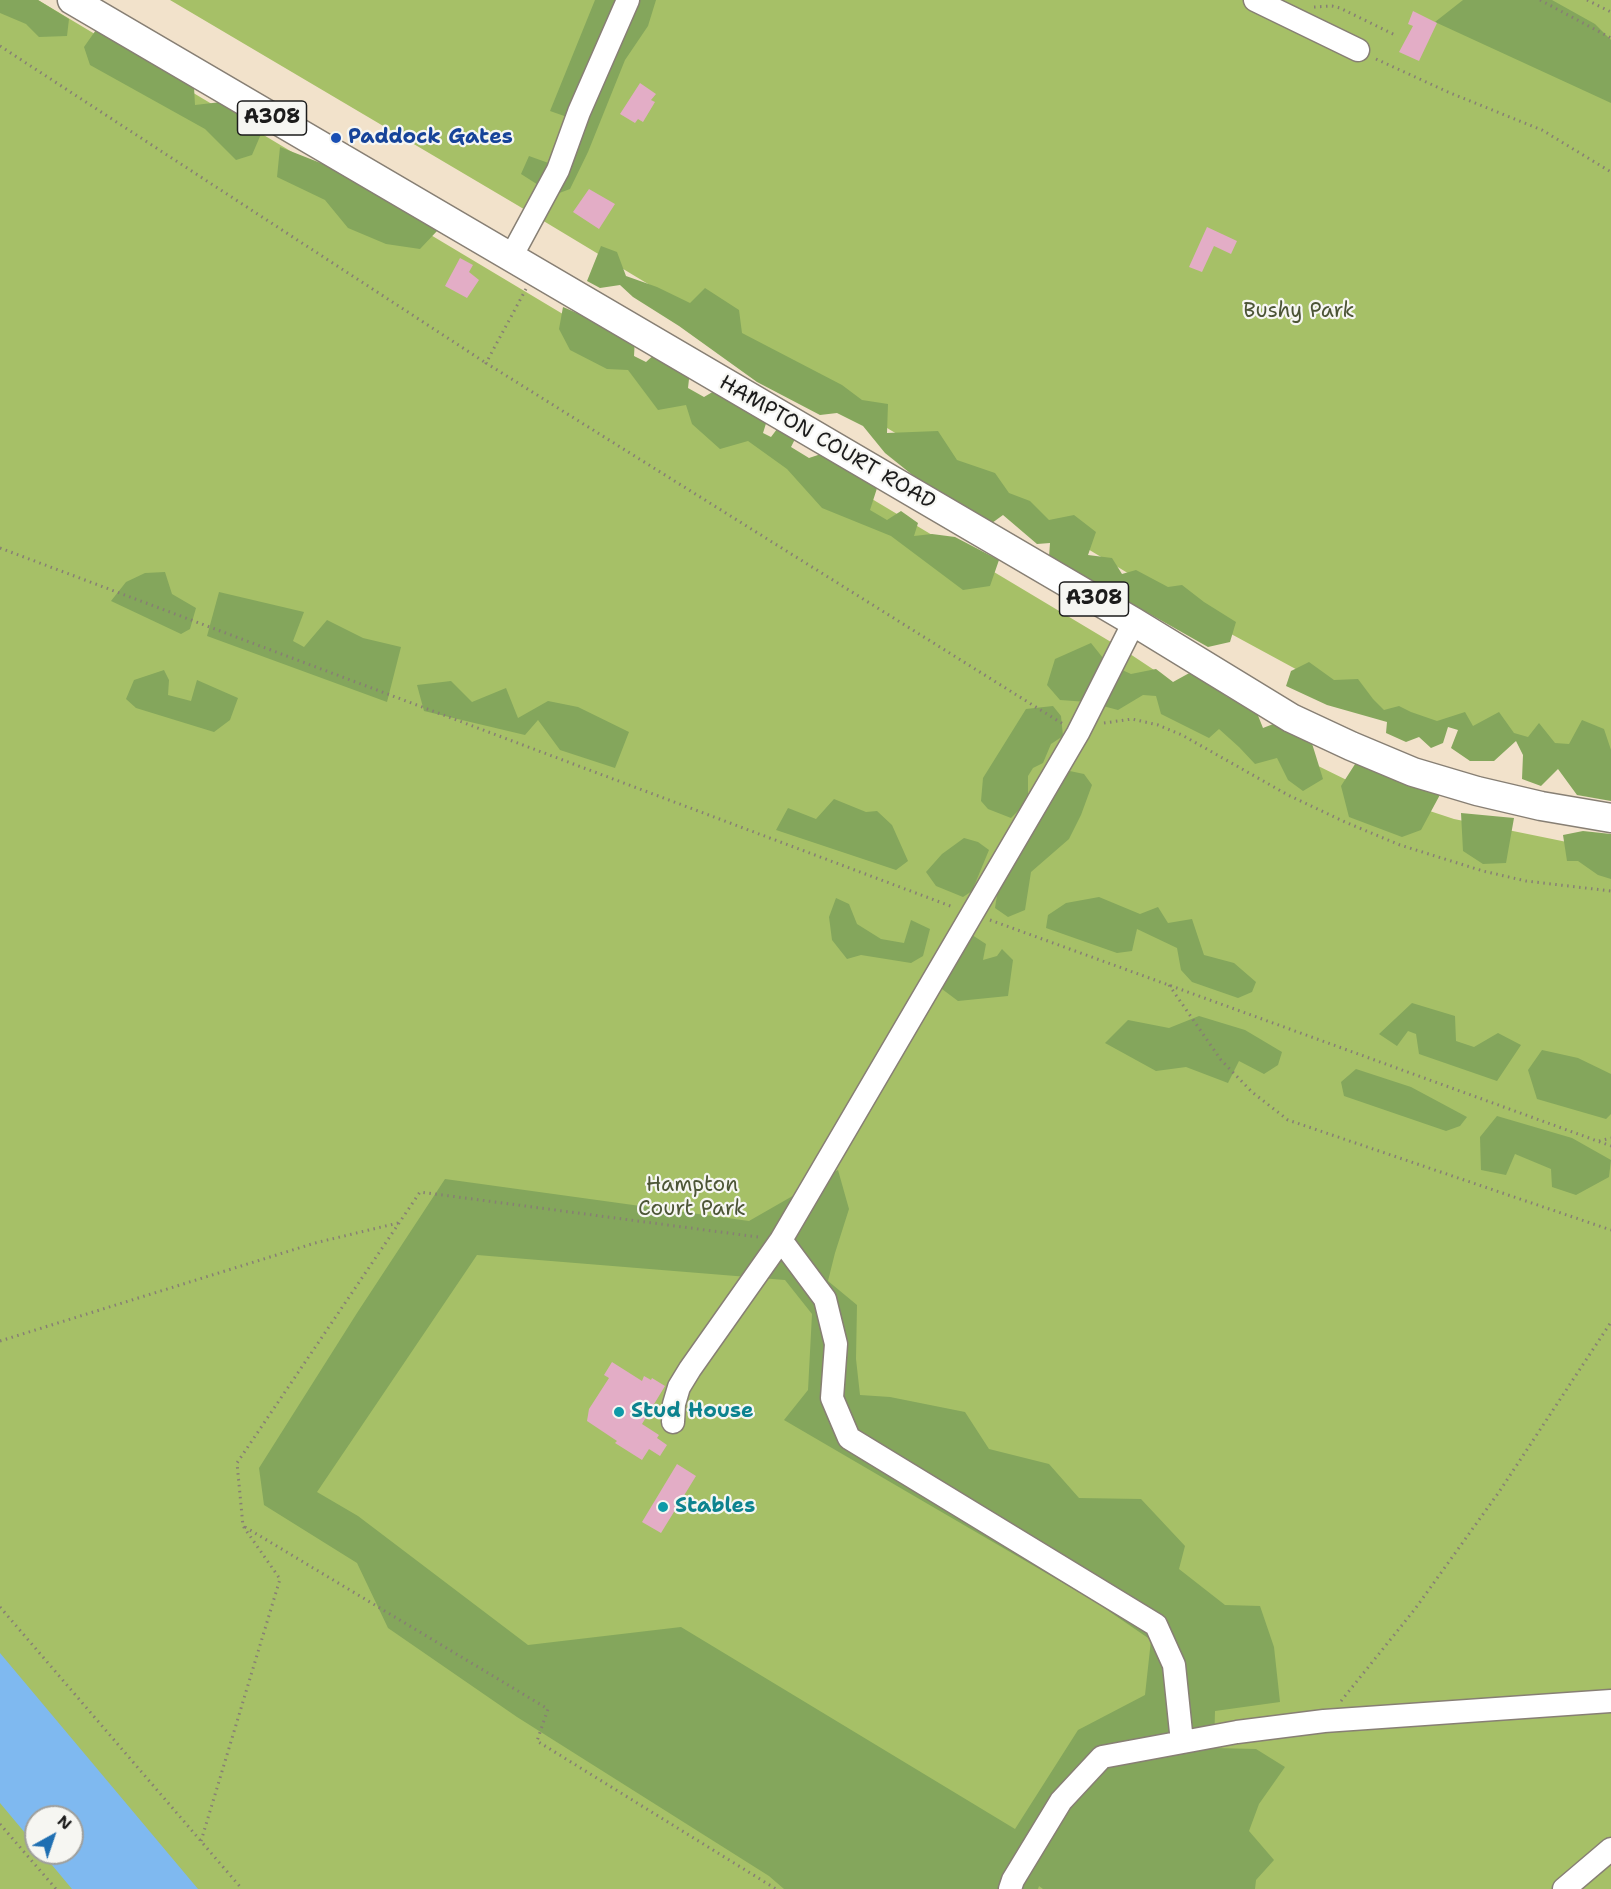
<!DOCTYPE html>
<html>
<head>
<meta charset="utf-8">
<style>
  body { margin:0 }
  #map { position:relative; width:1611px; height:1889px; overflow:hidden; background:#f2e2cb; font-family:"Shantell Sans",sans-serif }
  canvas { display:block }
  .north { position:absolute; left:24px; top:1805px; width:60px; height:60px; box-sizing:border-box; background:#f6f6f2; border:2px solid #9f9f9c; border-radius:50%; rotate:40deg; font-size:16px; font-weight:700; line-height:24px; text-align:center; color:#1c1c1c }
  .north::after { content:''; display:block; margin:auto; width:21px; height:27px; background:#1f6fb2; clip-path:polygon(50% 0,100% 100%,50% 72%,0 100%) }
</style>
</head>
<body>
<div id="map">
<canvas width="1611" height="1889"></canvas>
<div class="north">N</div>
</div>
<script>
const ctx = document.querySelector('canvas').getContext('2d');
ctx.lineJoin = 'round';
function paint(path, color) { ctx.fillStyle = color; ctx.fill(path, 'evenodd'); }
const shape = rows => new Path2D(rows.map(r => 'M' + r).join(''));
function stroke(path, color, width, dash) { ctx.strokeStyle = color; ctx.lineWidth = width; ctx.lineCap = dash ? 'butt' : 'round'; ctx.setLineDash(dash || []); ctx.stroke(path); }
function drawText(font, color, halo, rows, align = 'center') {
  ctx.font = font + ' "Shantell Sans",sans-serif'; ctx.lineWidth = 4.5; ctx.setLineDash([]); ctx.textBaseline = 'middle'; ctx.strokeStyle = halo; ctx.fillStyle = color; for (const [text, x, y, turn = 0] of rows) {
    ctx.save(); ctx.translate(x, y); ctx.rotate((+turn || 0) * Math.PI / 180); ctx.textAlign = isNaN(turn) ? turn : align; if (halo) ctx.strokeText(text, 0, 0); ctx.fillText(text, 0, 0); ctx.restore();
  }
}
paint(shape([
  [0,0,38,0,1121,648,1243,729,1369,791,1454,819,1611,851,1611,1889,0,1889],
  [36,1817,72,1817,72,1853,36,1853],
  [170,0,1611,0,1611,754,1375,712,1209,622,517,205]
]), '#a6c067');
paint(shape([
  [0,0,38,0,69,19,67,36,39,37,26,24,0,13],
  [595,0,656,0,648,26,625,60,588,152,570,189,554,195,521,174,529,156,554,165,570,118,550,111],
  [1463,0,1552,0,1595,24,1611,40,1611,103,1435,22],
  [98,27,194,87,195,105,230,101,264,127,252,155,236,160,205,129,90,65,84,47],
  [280,147,346,173,437,231,420,249,386,244,348,228,325,200,277,177],
  [601,246,617,252,626,276,657,287,690,303,705,288,739,310,742,333,842,385,862,400,888,404,887,433,938,431,957,460,995,473,1009,493,1030,501,1049,520,1074,515,1096,532,1088,555,1112,558,1122,574,1136,570,1168,587,1182,585,1204,602,1236,622,1230,642,1208,647,1049,557,1050,543,1037,544,1003,515,992,523,915,477,885,453,863,426,837,413,820,415,757,382,679,326,633,297,620,285,600,288,587,281],
  [563,307,635,338,634,356,646,362,657,352,690,370,688,388,704,397,721,387,769,414,763,433,771,437,780,425,797,435,791,447,809,458,830,451,879,482,870,510,887,520,901,511,918,523,914,536,932,534,955,537,999,560,990,586,963,590,891,536,822,508,787,469,748,441,720,449,692,424,686,405,658,410,628,370,607,369,570,350,559,329],
  [165,572,172,594,196,608,190,629,181,634,111,601,126,582,145,573],
  [219,592,304,612,293,641,304,647,327,620,363,638,401,647,387,702,207,636],
  [1091,643,1107,663,1131,674,1156,669,1173,682,1193,671,1226,696,1257,713,1263,728,1281,721,1310,737,1323,779,1303,791,1288,780,1277,758,1255,764,1239,747,1219,729,1209,738,1161,714,1156,696,1143,695,1118,710,1088,702,1060,700,1047,685,1055,659],
  [1309,662,1334,680,1358,679,1373,699,1384,710,1399,706,1411,712,1437,721,1465,712,1473,726,1499,712,1514,733,1528,737,1539,723,1555,743,1569,744,1582,720,1604,729,1611,750,1611,801,1577,795,1558,769,1541,786,1522,779,1523,755,1516,741,1494,761,1470,761,1451,748,1458,730,1448,727,1443,743,1431,748,1419,737,1406,742,1386,733,1387,722,1327,705,1286,686,1291,671],
  [164,670,169,680,168,695,191,701,197,680,238,698,230,720,214,732,136,708,126,699,134,680],
  [451,681,472,702,506,688,518,718,548,701,578,707,629,732,615,768,560,750,538,720,525,735,424,711,417,685],
  [1053,706,1061,716,1063,736,1051,744,1043,763,1033,768,1028,776,1028,801,1011,818,988,809,981,801,983,778,1026,709],
  [1357,761,1442,791,1421,830,1402,837,1349,817,1341,786],
  [1065,770,1084,774,1092,785,1081,815,1069,839,1031,872,1025,910,1008,917,995,908,1000,876],
  [834,799,866,812,877,811,892,825,908,861,896,870,776,830,788,808,816,819],
  [1461,813,1514,818,1506,863,1483,864,1463,851],
  [1583,831,1611,834,1611,879,1598,875,1578,861,1567,861,1563,835],
  [964,838,978,842,989,850,972,891,963,897,936,886,926,872,942,854],
  [1099,897,1140,914,1158,907,1168,923,1192,919,1204,955,1234,963,1256,982,1252,992,1238,998,1192,982,1181,970,1177,948,1137,929,1132,951,1117,953,1046,928,1048,915,1066,903],
  [836,898,849,904,857,924,881,939,904,943,911,920,930,929,923,956,911,963,861,955,847,959,832,940,829,917],
  [969,933,986,944,983,960,997,956,1002,949,1013,960,1008,996,958,1001,938,986],
  [1412,1003,1455,1016,1456,1041,1474,1047,1498,1033,1521,1045,1497,1081,1419,1054,1416,1034,1408,1031,1397,1046,1379,1034],
  [1199,1016,1245,1030,1282,1052,1278,1065,1264,1074,1239,1061,1228,1083,1186,1067,1156,1071,1105,1043,1128,1020,1169,1028],
  [1542,1050,1578,1058,1611,1074,1611,1114,1606,1119,1537,1099,1528,1070],
  [1356,1069,1411,1087,1467,1117,1460,1126,1446,1131,1344,1096,1341,1082],
  [1497,1116,1572,1138,1611,1160,1609,1177,1576,1195,1552,1187,1551,1169,1515,1154,1506,1175,1481,1170,1480,1137],
  [838,1170,849,1209,835,1253,828,1281,857,1305,856,1359,860,1395,890,1397,965,1412,989,1449,1049,1464,1079,1498,1141,1499,1185,1546,1179,1569,1225,1605,1260,1606,1274,1647,1280,1702,1215,1711,1214,1748,1256,1749,1285,1767,1259,1804,1249,1831,1274,1860,1256,1880,1255,1889,1043,1889,1039,1886,1038,1889,784,1889,769,1876,517,1717,388,1628,357,1563,264,1505,259,1468,357,1313,445,1179,749,1221],
  [477,1255,785,1280,812,1314,808,1390,784,1420,1094,1601,1151,1640,1145,1695,1078,1730,1015,1829,681,1627,528,1645,358,1516,317,1492]
]), '#84a65c');
paint(shape([
  [0,1653,198,1889,72,1889,42,1853,72,1853,72,1817,36,1817,36,1846,0,1803]
]), '#7fb9f0');
paint(shape([
  [1413,11,1437,23,1419,61,1399,52,1413,26,1408,24],
  [640,83,656,94,651,100,655,102,643,122,638,119,635,123,620,114],
  [589,189,615,204,599,229,573,212],
  [1207,227,1237,241,1231,254,1214,246,1202,272,1189,267],
  [460,258,473,265,469,272,479,280,467,298,445,286],
  [612,1362,642,1381,644,1376,651,1380,652,1378,665,1386,642,1424,659,1435,657,1438,667,1445,660,1456,649,1449,642,1460,615,1443,617,1441,587,1421,589,1409,609,1378,604,1375],
  [677,1464,696,1476,661,1533,642,1522]
]), '#e3adc6');
const minor = shape([
  [1255,0,1358,50],
  [511,257,558,170,579,112,628,0],
  [781,1240,825,1299,836,1344,832,1398,849,1438,1156,1625,1174,1665,1182,1742],
  [673,1422,674,1404,679,1387,690,1369,781,1240,1078,733,1134,622],
  [1010,1889,1013,1880,1061,1801,1102,1757,1237,1732,1324,1721,1611,1701],
  [1564,1889,1611,1849]
]);
const major = shape([
  [72,0,1134,622,1291,718,1351,746,1413,772,1477,791,1541,806,1611,818]
]);
stroke(minor, '#877f74', 25);
stroke(major, '#877f74', 31);
stroke(shape([
  [1540,0,1611,38],
  [1587,0,1611,12],
  [1314,7,1332,6,1340,8,1395,35],
  [0,46,486,363],
  [1376,59,1448,92,1542,130,1611,172],
  [526,289,486,363,1063,724],
  [0,548,953,907],
  [1104,723,1132,719,1158,725,1182,735,1288,795,1345,822,1400,845,1483,871,1526,881,1611,891],
  [990,920,1611,1146],
  [1169,985,1221,1060,1252,1092,1288,1120,1611,1230],
  [1599,1141,1611,1138],
  [0,1341,315,1243,398,1223],
  [245,1527,548,1709,537,1741,776,1889],
  [0,1607,242,1889],
  [1341,1701,1415,1609,1499,1492,1611,1322],
  [0,1824,56,1889],
  [201,1841,280,1579,243,1526,237,1463,420,1192,758,1237]
]), '#877f74', 3, [1.5, 4.5]);
stroke(minor, '#fff', 22);
stroke(major, '#fff', 28);
for (const [x, y, r, color] of [
  [336,138,6,"#1a4fb4"],
  [619,1412,6,"#0f9aa8"],
  [663,1507,6,"#0f9aa8"]
]) { const dot = new Path2D(); dot.arc(x, y, r, 0, 2 * Math.PI); ctx.fillStyle = color; ctx.fill(dot); stroke(dot, '#f6f6f2', 2); }
for (const [x, y, w] of [
  [272,118,69],
  [1094,599,69]
]) { const box = new Path2D(); box.roundRect(x - w / 2, y - 17, w, 34, 4.5); ctx.fillStyle = '#f6f6f2'; ctx.fill(box); stroke(box, '#1c1c1c', 1.5); }
drawText('bold 20px', '#1c1c1c', null, [
  ["A308",272,118],
  ["A308",1094,599]
]);
drawText('bold 21px', '#164399', '#f6f6f2', [
  ["Paddock Gates",348,138]
], 'left');
drawText('21px', '#4c5536', '#f6f6f2', [
  ["Bushy Park",1299,312],
  ["Hampton",692,1186],
  ["Court Park",692,1210]
]);
drawText('21px', '#1c1c1c', '#f6f6f2', [
  ["HAMPTON COURT ROAD",827,443,30]
]);
drawText('bold 21px', '#0d838f', '#f6f6f2', [
  ["Stud House",631,1412],
  ["Stables",675,1507]
], 'left');
</script>
</body>
</html>
